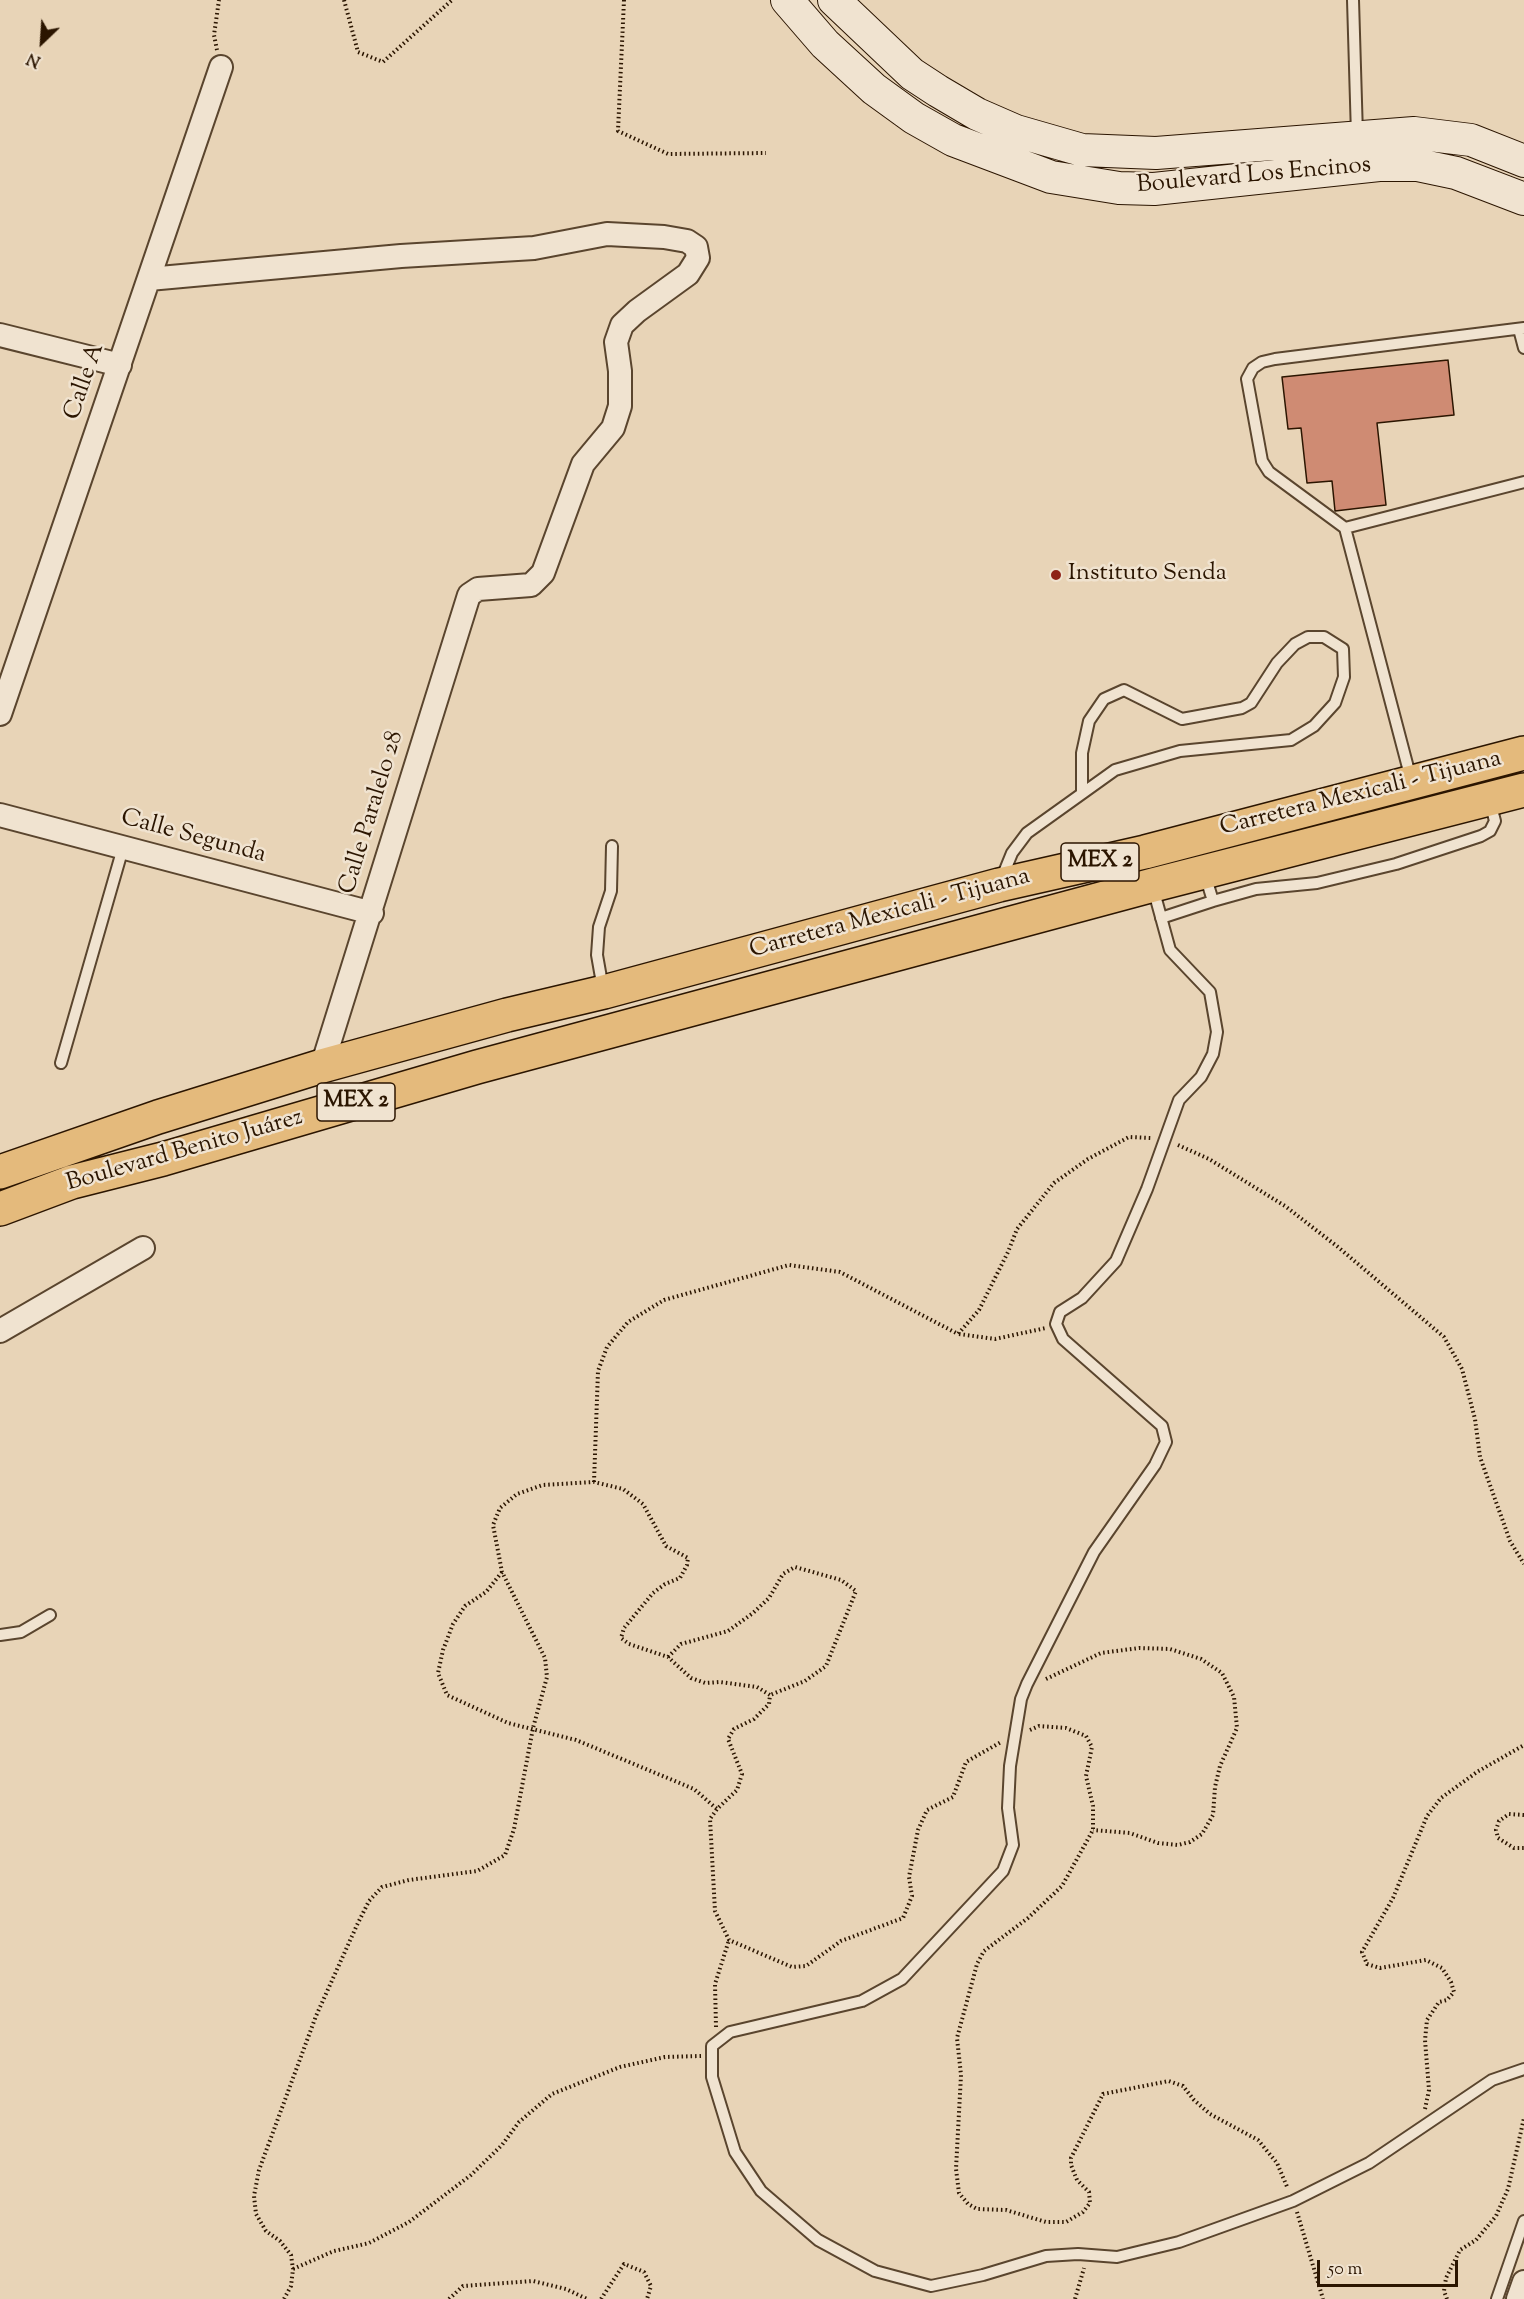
<!DOCTYPE html>
<html>
<head>
<meta charset="utf-8">
<style>
  body { margin:0 }
  #map { position:relative; width:1524px; height:2299px; overflow:hidden; background:#e8d4b7; font-family:"Sorts Mill Goudy",serif }
  canvas { display:block }
  .north { position:absolute; left:12px; top:12px; width:60px; height:60px; -webkit-text-stroke:4px #f0e3d0; paint-order:stroke; rotate:205deg; font-size:16px; font-weight:700; line-height:24px; text-align:center; color:#2b1500 }
  .north::after { content:''; display:block; margin:auto; width:21px; height:27px; background:#2b1500; clip-path:polygon(50% 0,100% 100%,50% 72%,0 100%) }
  .scale { position:absolute; left:1317px; top:2260px; width:141px; height:27px; box-sizing:border-box; border:3px solid #2b1500; border-top:0; padding-left:8px; font-size:18px; line-height:21px; white-space:nowrap; color:#2b1500; -webkit-text-stroke:4px #f0e3d0; paint-order:stroke }
</style>
</head>
<body>
<div id="map">
<canvas width="1524" height="2299"></canvas>
<div class="north">N</div>
<div class="scale">50 m</div>
</div>
<script>
const ctx = document.querySelector('canvas').getContext('2d');
ctx.lineJoin = 'round';
function paint(path, color) { ctx.fillStyle = color; ctx.fill(path, 'evenodd'); }
const shape = rows => new Path2D(rows.map(r => 'M' + r).join(''));
function stroke(path, color, width, dash) { ctx.strokeStyle = color; ctx.lineWidth = width; ctx.lineCap = dash ? 'butt' : 'round'; ctx.setLineDash(dash || []); ctx.stroke(path); }
function drawText(font, color, halo, rows, align = 'center') {
  ctx.font = font + ' "Sorts Mill Goudy",serif'; ctx.lineWidth = 5; ctx.setLineDash([]); ctx.textBaseline = 'middle'; ctx.strokeStyle = halo; ctx.fillStyle = color; for (const [text, x, y, turn = 0] of rows) {
    ctx.save(); ctx.translate(x, y); ctx.rotate((+turn || 0) * Math.PI / 180); ctx.textAlign = isNaN(turn) ? turn : align; if (halo) ctx.strokeText(text, 0, 0); ctx.fillText(text, 0, 0); ctx.restore();
  }
}
const building = shape([
  [1448,360,1454,415,1377,423,1386,505,1335,511,1332,481,1307,483,1301,428,1288,429,1282,377,1448,360]
]);
paint(building, '#cf8b73');
stroke(building, '#2b1500', 1.5);
const service = shape([
  [1353,0,1357,135],
  [1519,329,1524,348],
  [1345,528,1269,472,1262,461,1247,379,1253,368,1262,362,1275,359,1524,328],
  [1411,779,1345,528,1524,482],
  [1001,880,1012,853,1027,833,1115,770,1180,751,1291,740,1314,726,1335,703,1344,677,1343,649,1324,637,1308,637,1295,644,1277,663,1251,703,1242,708,1182,719,1124,690,1104,699,1089,721,1082,753,1082,793],
  [1153,888,1170,950,1210,992,1217,1032,1213,1054,1201,1077,1179,1100,1147,1189,1116,1261,1082,1298,1060,1312,1056,1324,1063,1339,1162,1426,1166,1442,1155,1465,1094,1552,1027,1684,1021,1699,1010,1766,1008,1808,1013,1845,1003,1871,902,1979,862,2001,730,2032,712,2046,712,2077,735,2152,761,2191,818,2240,875,2271,931,2286,983,2275,1046,2256,1078,2254,1117,2257,1179,2242,1293,2201,1369,2163,1492,2080,1524,2069],
  [1213,901,1256,889,1317,883,1396,864,1481,836,1490,831,1495,821,1490,802],
  [1161,918,1213,901,1205,875],
  [603,989,597,955,599,927,611,891,612,846],
  [61,1063,123,848],
  [0,1635,21,1632,50,1615],
  [1497,2299,1524,2221]
]);
const minor = shape([
  [149,279,401,256,534,248,607,234,664,237,687,241,696,247,698,258,688,274,637,311,622,325,616,342,620,371,620,406,613,428,583,464,543,573,531,585,478,589,469,595,322,1066],
  [0,335,120,365],
  [0,714,221,67],
  [0,815,372,913],
  [0,1331,143,1248],
  [1518,2299,1524,2282]
]);
const secondary = shape([
  [787,0,825,44,874,89,914,118,953,140,1051,177,1119,188,1154,189,1379,165,1418,165,1456,173,1524,199],
  [834,0,912,74,938,91,977,114,1016,131,1082,150,1156,153,1414,133,1471,140,1524,161]
]);
const primary = shape([
  [0,1172,158,1117,322,1066,507,1015,604,992,999,885,1145,852,1524,753],
  [0,1209,72,1182,163,1159,477,1067,1153,885,1524,790]
]);
stroke(service, '#5a452e', 14);
stroke(minor, '#5a452e', 26);
stroke(secondary, '#2b1500', 34);
stroke(primary, '#2b1500', 36);
stroke(shape([
  [344,0,358,52,383,62,452,0],
  [624,0,618,131,668,154,766,153],
  [217,50,214,35,219,0],
  [1178,1145,1209,1159,1285,1206,1338,1247,1444,1337,1462,1369,1475,1419,1480,1457,1510,1541,1524,1564],
  [959,1334,995,1339,1046,1328],
  [594,1482,598,1371,607,1347,628,1322,664,1300,789,1265,840,1272,958,1334,979,1310,1008,1252,1017,1229,1054,1183,1088,1159,1129,1137,1151,1138],
  [502,1572,486,1592,465,1606,453,1624,443,1650,438,1673,447,1695,508,1723,576,1740,694,1789,717,1809],
  [668,1657,681,1644,728,1631,753,1613,769,1598,783,1574,795,1567,841,1580,856,1591,826,1666,805,1681,770,1695],
  [1046,1679,1101,1653,1139,1648,1170,1649,1201,1659,1222,1673,1234,1697,1237,1728,1220,1766,1215,1787,1213,1815,1202,1834,1190,1842,1178,1845,1158,1843,1130,1833,1093,1830],
  [1030,1730,1039,1726,1066,1728,1086,1736,1092,1747,1086,1776,1093,1806,1093,1830,1062,1886,1028,1918,984,1951,977,1964,957,2038,961,2075,956,2169,959,2193,968,2204,977,2209,1006,2210,1046,2222,1066,2222,1083,2212,1090,2203,1089,2192,1077,2180,1071,2165,1071,2158,1103,2094,1169,2081,1183,2086,1194,2100,1210,2114,1258,2140,1277,2163,1288,2189],
  [1524,1815,1509,1814,1499,1821,1496,1830,1498,1838,1514,1848,1524,1848],
  [716,2027,715,1984,729,1940],
  [1425,2109,1429,2090,1425,2040,1427,2020,1439,2002,1447,2000,1454,1992,1451,1982,1442,1968,1426,1960,1380,1968,1367,1964,1362,1952,1393,1898,1427,1816,1441,1798,1477,1772,1524,1745],
  [1297,2212,1323,2299],
  [293,2269,334,2251,369,2243,409,2222,471,2175,502,2145,519,2122,552,2094,620,2067,665,2057,701,2056],
  [284,2299,291,2286,293,2269,291,2255,280,2241,266,2231,256,2214,254,2196,259,2170,316,2016,357,1925,369,1901,382,1887,409,1880,477,1871,505,1855,514,1829,533,1728,547,1677,545,1658,502,1572,493,1525,500,1508,517,1494,543,1485,594,1482,623,1489,643,1504,666,1546,688,1558,687,1565,680,1578,665,1584,653,1593,624,1628,621,1638,629,1644,668,1657,691,1678,705,1683,720,1682,757,1687,770,1695,769,1704,754,1719,734,1729,728,1739,742,1774,737,1790,717,1809,710,1819,715,1911,729,1940,792,1967,806,1966,841,1941,903,1918,912,1896,909,1877,918,1830,927,1810,953,1797,966,1762,1001,1742],
  [449,2299,463,2286,533,2281,566,2289,587,2299],
  [601,2299,624,2264,644,2272,651,2286,647,2299],
  [1075,2299,1084,2268],
  [1447,2299,1444,2291,1446,2278,1460,2250,1476,2240,1496,2216,1508,2189,1524,2118]
]), '#2b1500', 4, [1.5, 3]);
stroke(service, '#f0e3d0', 10);
stroke(minor, '#f0e3d0', 22);
stroke(secondary, '#f0e3d0', 32);
stroke(primary, '#e4ba7c', 33);
for (const [x, y, r, color] of [
  [1056,575,6,"#8f2418"]
]) { const dot = new Path2D(); dot.arc(x, y, r, 0, 2 * Math.PI); ctx.fillStyle = color; ctx.fill(dot); stroke(dot, '#f0e3d0', 2); }
for (const [x, y, w] of [
  [1100,862,78],
  [356,1102,78]
]) { const box = new Path2D(); box.roundRect(x - w / 2, y - 19, w, 38, 4.5); ctx.fillStyle = '#f0e3d0'; ctx.fill(box); stroke(box, '#2b1500', 1.5); }
drawText('bold 22px', '#2b1500', null, [
  ["MEX 2",1100,862],
  ["MEX 2",356,1102]
]);
drawText('24px', '#2b1500', '#f0e3d0', [
  ["Boulevard Los Encinos",1254,177,-5],
  ["Calle A",86,382,-71],
  ["Carretera Mexicali - Tijuana",1361,795,-14],
  ["Calle Paralelo 28",373,813,-73],
  ["Calle Segunda",193,838,15],
  ["Carretera Mexicali - Tijuana",890,915,-15],
  ["Boulevard Benito Juárez",185,1152,-16]
]);
drawText('24px', '#2b1500', '#f0e3d0', [
  ["Instituto Senda",1068,575]
], 'left');
</script>
</body>
</html>
